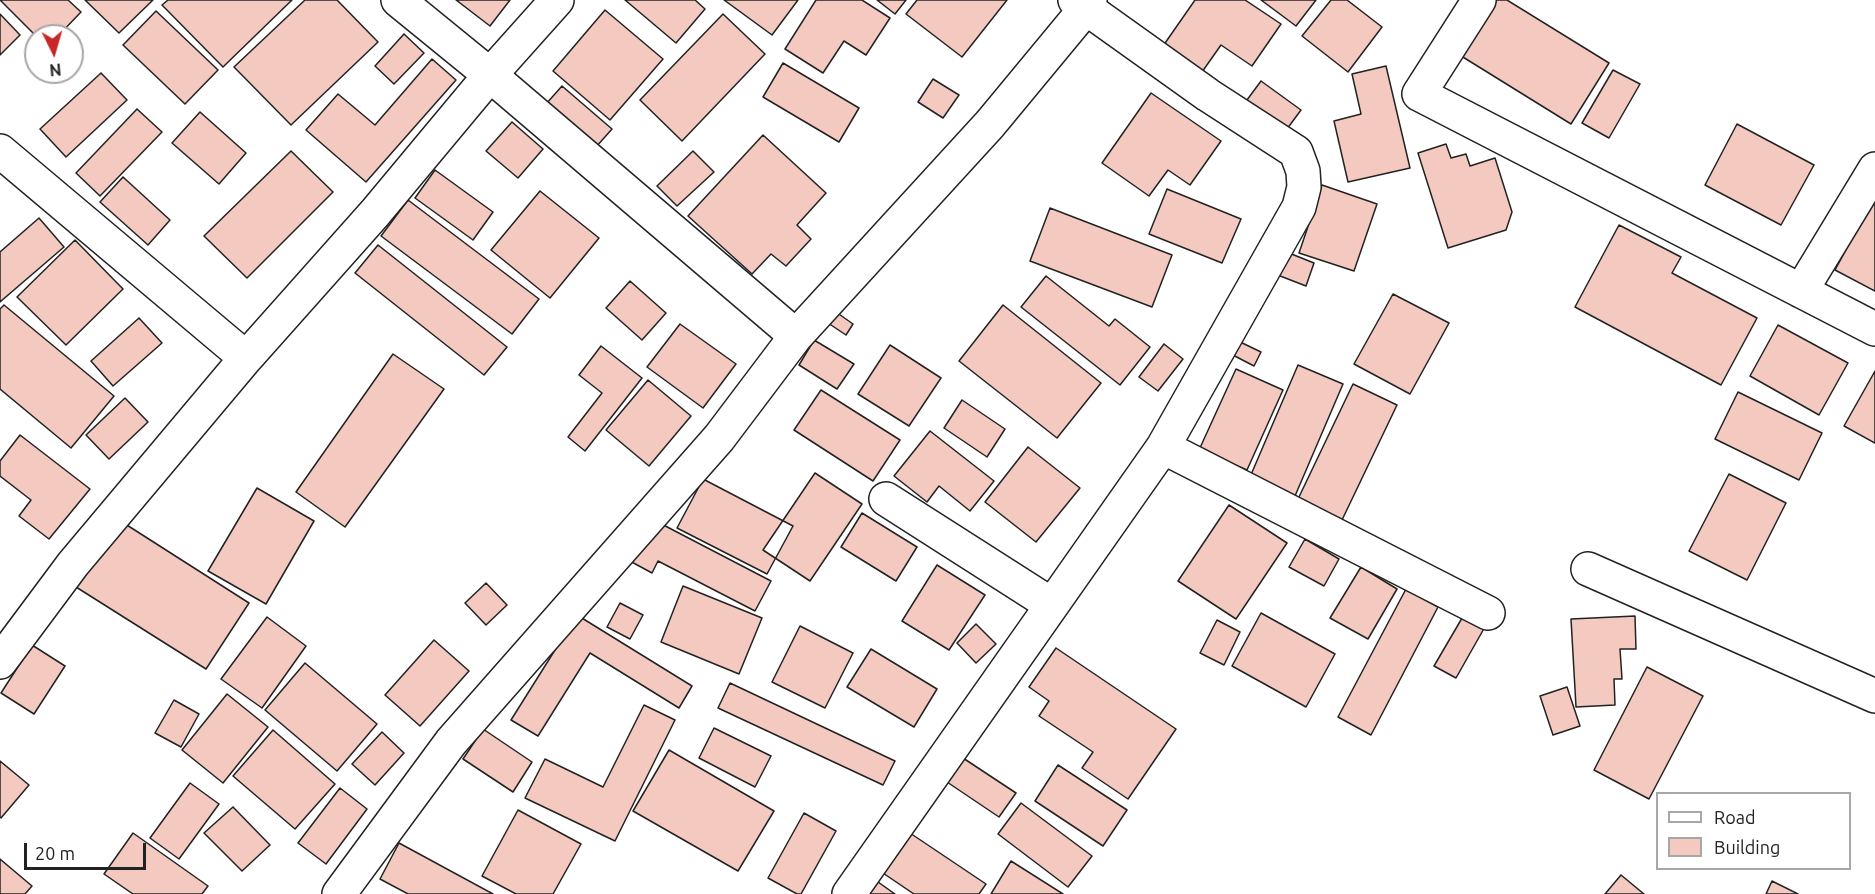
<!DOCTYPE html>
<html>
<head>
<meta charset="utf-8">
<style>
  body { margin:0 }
  #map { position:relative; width:1875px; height:894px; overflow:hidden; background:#fff; font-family:Ubuntu,sans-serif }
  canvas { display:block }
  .legend { position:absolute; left:1656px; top:792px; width:195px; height:78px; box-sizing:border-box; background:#fff; border:2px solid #a7a7a7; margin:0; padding:8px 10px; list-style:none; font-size:18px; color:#222 }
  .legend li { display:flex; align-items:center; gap:12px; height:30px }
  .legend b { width:30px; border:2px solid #a7a7a7 }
  .north { position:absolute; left:24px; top:24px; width:60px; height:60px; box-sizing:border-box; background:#fff; border:2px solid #a7a7a7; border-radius:50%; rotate:175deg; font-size:16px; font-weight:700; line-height:24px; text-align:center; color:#222 }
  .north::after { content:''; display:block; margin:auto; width:21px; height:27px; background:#c62828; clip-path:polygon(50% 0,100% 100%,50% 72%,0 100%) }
  .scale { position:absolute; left:24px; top:843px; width:122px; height:27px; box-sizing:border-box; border:3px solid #222; border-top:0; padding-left:8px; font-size:18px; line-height:21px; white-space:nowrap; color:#222; -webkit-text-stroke:4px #fff; paint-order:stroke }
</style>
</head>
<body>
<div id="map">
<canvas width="1875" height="894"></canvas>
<ul class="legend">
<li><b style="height:8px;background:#fff"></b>Road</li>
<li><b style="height:16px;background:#f3c9c0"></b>Building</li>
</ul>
<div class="north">N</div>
<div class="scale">20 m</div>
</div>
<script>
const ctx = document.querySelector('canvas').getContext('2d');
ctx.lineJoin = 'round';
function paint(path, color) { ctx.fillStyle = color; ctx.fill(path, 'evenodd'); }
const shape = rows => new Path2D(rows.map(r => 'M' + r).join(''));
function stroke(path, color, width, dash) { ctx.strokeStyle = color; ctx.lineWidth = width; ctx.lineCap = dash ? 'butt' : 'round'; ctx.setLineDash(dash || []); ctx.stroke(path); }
const building = shape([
  [0,0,68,0,81,12,58,36,36,36,0,0],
  [85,0,153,0,119,33,85,0],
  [168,0,292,0,223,67,162,5,168,0],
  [305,0,337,0,378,42,291,125,234,67,305,0],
  [456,0,510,0,490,26,456,0],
  [625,0,695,0,705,9,676,43,625,0],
  [724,0,798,0,772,35,724,0],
  [816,0,862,0,890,18,866,55,844,41,823,73,785,49,816,0],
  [877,0,906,0,895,14,877,0],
  [917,0,1007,0,962,57,906,14,917,0],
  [1195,0,1245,0,1281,24,1252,66,1221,45,1202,72,1163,46,1195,0],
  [1261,0,1316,0,1296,26,1261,0],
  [1331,0,1347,0,1382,27,1348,72,1302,36,1331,0],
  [1492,0,1507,0,1609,63,1571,124,1458,54,1492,0],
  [605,10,663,59,610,120,553,71,605,10],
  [156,11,218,70,185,104,123,45,156,11],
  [0,14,20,35,0,55,0,14],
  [723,14,765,54,682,141,640,100,723,14],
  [404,34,424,53,394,84,375,66,404,34],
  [432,59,456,80,366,182,306,130,338,94,375,125,432,59],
  [783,63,859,108,839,142,763,97,783,63],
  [1386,66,1410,168,1348,182,1334,121,1361,114,1352,74,1386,66],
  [1613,70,1640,84,1609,138,1582,123,1613,70],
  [101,73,127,100,66,157,40,129,101,73],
  [933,79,959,95,943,118,918,102,933,79],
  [1261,81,1301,110,1284,133,1244,104,1261,81],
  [562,86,612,129,596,147,546,104,562,86],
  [1151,93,1221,141,1190,185,1168,170,1149,196,1102,163,1151,93],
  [137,109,162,132,100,196,76,173,137,109],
  [200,112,246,153,219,184,172,143,200,112],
  [512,122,543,149,518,178,486,151,512,122],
  [1737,124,1814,165,1781,225,1705,185,1737,124],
  [763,135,826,193,797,225,811,239,786,266,771,254,752,274,688,216,763,135],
  [1446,144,1451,158,1466,154,1470,166,1495,158,1512,212,1506,230,1448,248,1418,153,1446,144],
  [291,151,333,192,247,278,204,236,291,151],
  [693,151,714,172,677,206,657,186,693,151],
  [435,170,493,212,473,240,415,198,435,170],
  [123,177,170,220,148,245,100,202,123,177],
  [1322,185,1377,204,1354,271,1299,253,1322,185],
  [1167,189,1241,219,1222,263,1149,234,1167,189],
  [540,191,599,238,550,298,491,250,540,191],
  [1874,198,1875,199,1875,291,1835,270,1874,198],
  [408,200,539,299,512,334,381,236,408,200],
  [1050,208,1172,255,1152,307,1030,261,1050,208],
  [39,218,64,247,0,302,0,252,39,218],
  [1619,225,1681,257,1672,273,1757,318,1721,385,1575,307,1619,225],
  [75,240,123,289,66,345,17,297,75,240],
  [378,245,507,347,484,375,355,273,378,245],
  [1284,251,1314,263,1306,286,1275,274,1284,251],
  [1046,276,1109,326,1115,319,1150,347,1120,385,1021,307,1046,276],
  [630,281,666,313,642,340,606,308,630,281],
  [1393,294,1449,323,1410,394,1354,364,1393,294],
  [4,305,114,396,71,448,0,389,0,309,4,305],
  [1003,305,1101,383,1057,438,959,361,1003,305],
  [836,312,853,324,846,335,828,323,836,312],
  [139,318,162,343,113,386,91,361,139,318],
  [680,324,736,364,703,408,647,367,680,324],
  [1778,325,1848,363,1819,415,1750,376,1778,325],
  [814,340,854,364,837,389,799,365,814,340],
  [1236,340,1261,352,1254,366,1229,353,1236,340],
  [1164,344,1183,359,1158,391,1139,377,1164,344],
  [890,345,941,378,909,426,858,394,890,345],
  [601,346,642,378,585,451,568,437,602,393,579,375,601,346],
  [393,354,444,389,345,527,296,492,393,354],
  [1298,365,1343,384,1295,496,1250,477,1298,365],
  [1236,369,1283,390,1247,470,1199,450,1236,369],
  [1875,371,1875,443,1844,426,1875,371],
  [648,380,691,416,649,466,606,430,648,380],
  [1353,384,1397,405,1342,520,1298,499,1353,384],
  [821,390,900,440,873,481,794,430,821,390],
  [1738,392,1822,433,1799,480,1715,439,1738,392],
  [125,398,148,422,109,459,86,435,125,398],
  [962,400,1005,429,987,457,944,428,962,400],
  [930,431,994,481,970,511,939,486,927,502,894,476,930,431],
  [20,435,90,489,49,539,19,516,31,500,0,476,0,461,20,435],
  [1028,447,1080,488,1036,542,985,502,1028,447],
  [815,473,862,504,810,581,763,550,815,473],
  [1729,474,1786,503,1747,580,1689,551,1729,474],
  [703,479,793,526,767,574,677,528,703,479],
  [257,488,314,521,266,604,208,571,257,488],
  [1229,505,1287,543,1236,619,1178,581,1229,505],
  [862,513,917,547,896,581,841,547,862,513],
  [650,518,771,581,755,611,658,561,652,573,628,560,650,518],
  [119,520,249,603,206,669,76,587,119,520],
  [1305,539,1339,559,1324,586,1289,567,1305,539],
  [937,565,985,595,949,650,902,621,937,565],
  [1361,567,1397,589,1368,639,1330,618,1361,567],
  [486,583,507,605,486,625,465,603,486,583],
  [683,586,762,618,739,674,661,642,683,586],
  [1406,589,1438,607,1371,735,1338,717,1406,589],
  [620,603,643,615,630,639,607,627,620,603],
  [1261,613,1335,654,1306,707,1232,666,1261,613],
  [1465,613,1486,625,1456,678,1434,666,1465,613],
  [577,615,692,686,679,708,590,653,538,736,511,720,577,615],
  [1635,616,1636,649,1620,649,1622,679,1614,679,1615,705,1576,707,1571,619,1635,616],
  [267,617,306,646,262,708,221,679,267,617],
  [1217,620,1240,632,1224,665,1200,653,1217,620],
  [976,624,996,644,976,663,957,643,976,624],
  [800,626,853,653,825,708,772,682,800,626],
  [434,640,469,671,420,726,385,695,434,640],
  [32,645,65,666,34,714,1,693,32,645],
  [1056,648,1176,729,1128,799,1082,768,1093,752,1039,716,1049,701,1029,687,1056,648],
  [871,649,937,689,914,727,847,687,871,649],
  [305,663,377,724,337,771,265,710,305,663],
  [1647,667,1703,696,1649,799,1594,770,1647,667],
  [730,683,895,761,883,785,718,708,730,683],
  [1567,687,1580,726,1553,735,1540,696,1567,687],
  [227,694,268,727,223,783,182,750,227,694],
  [174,700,199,714,181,747,155,733,174,700],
  [644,705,675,720,615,841,525,798,545,759,603,787,644,705],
  [714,728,771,756,755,787,699,758,714,728],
  [483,729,532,762,513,792,463,759,483,729],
  [273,730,335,784,295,829,233,776,273,730],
  [382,732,404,753,375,785,352,764,382,732],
  [669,750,774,811,738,871,633,811,669,750],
  [960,756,1016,793,999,817,944,780,960,756],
  [0,761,29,785,1,818,0,817,0,761],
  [1058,765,1127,810,1103,846,1035,801,1058,765],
  [190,783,219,804,179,859,150,838,190,783],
  [340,788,367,809,326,864,298,843,340,788],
  [1021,803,1092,856,1068,887,998,834,1021,803],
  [233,807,270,845,242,871,204,833,233,807],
  [518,810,581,844,553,894,516,894,482,876,518,810],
  [804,813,836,831,801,894,797,894,768,878,804,813],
  [904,829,986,884,979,894,914,894,877,869,904,829],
  [133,833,208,886,202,894,133,894,104,874,133,833],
  [399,843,493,894,408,894,380,879,399,843],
  [0,859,32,886,25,894,0,894,0,859],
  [1011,861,1063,894,991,894,1011,861],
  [1621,875,1644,894,1605,894,1621,875],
  [871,877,895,894,859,894,871,877],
  [1772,881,1798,894,1766,894,1772,881]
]);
paint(building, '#f3c9c0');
stroke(building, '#222', 1.5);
const street = shape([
  [398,0,490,75,796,336],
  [1479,0,1419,94,1875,329],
  [0,151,246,358],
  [1801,291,1875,169],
  [1163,447,1488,613],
  [886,499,1052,605],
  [1588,569,1875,696],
  [0,662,73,564,246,358,375,213,490,75,557,0],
  [339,894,451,742,719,438,796,336,990,124,1086,8,1090,0],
  [849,894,1163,447,1299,207,1304,187,1303,171,1296,152,1208,95,1075,0]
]);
stroke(street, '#222', 36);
stroke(street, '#fff', 33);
</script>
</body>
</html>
